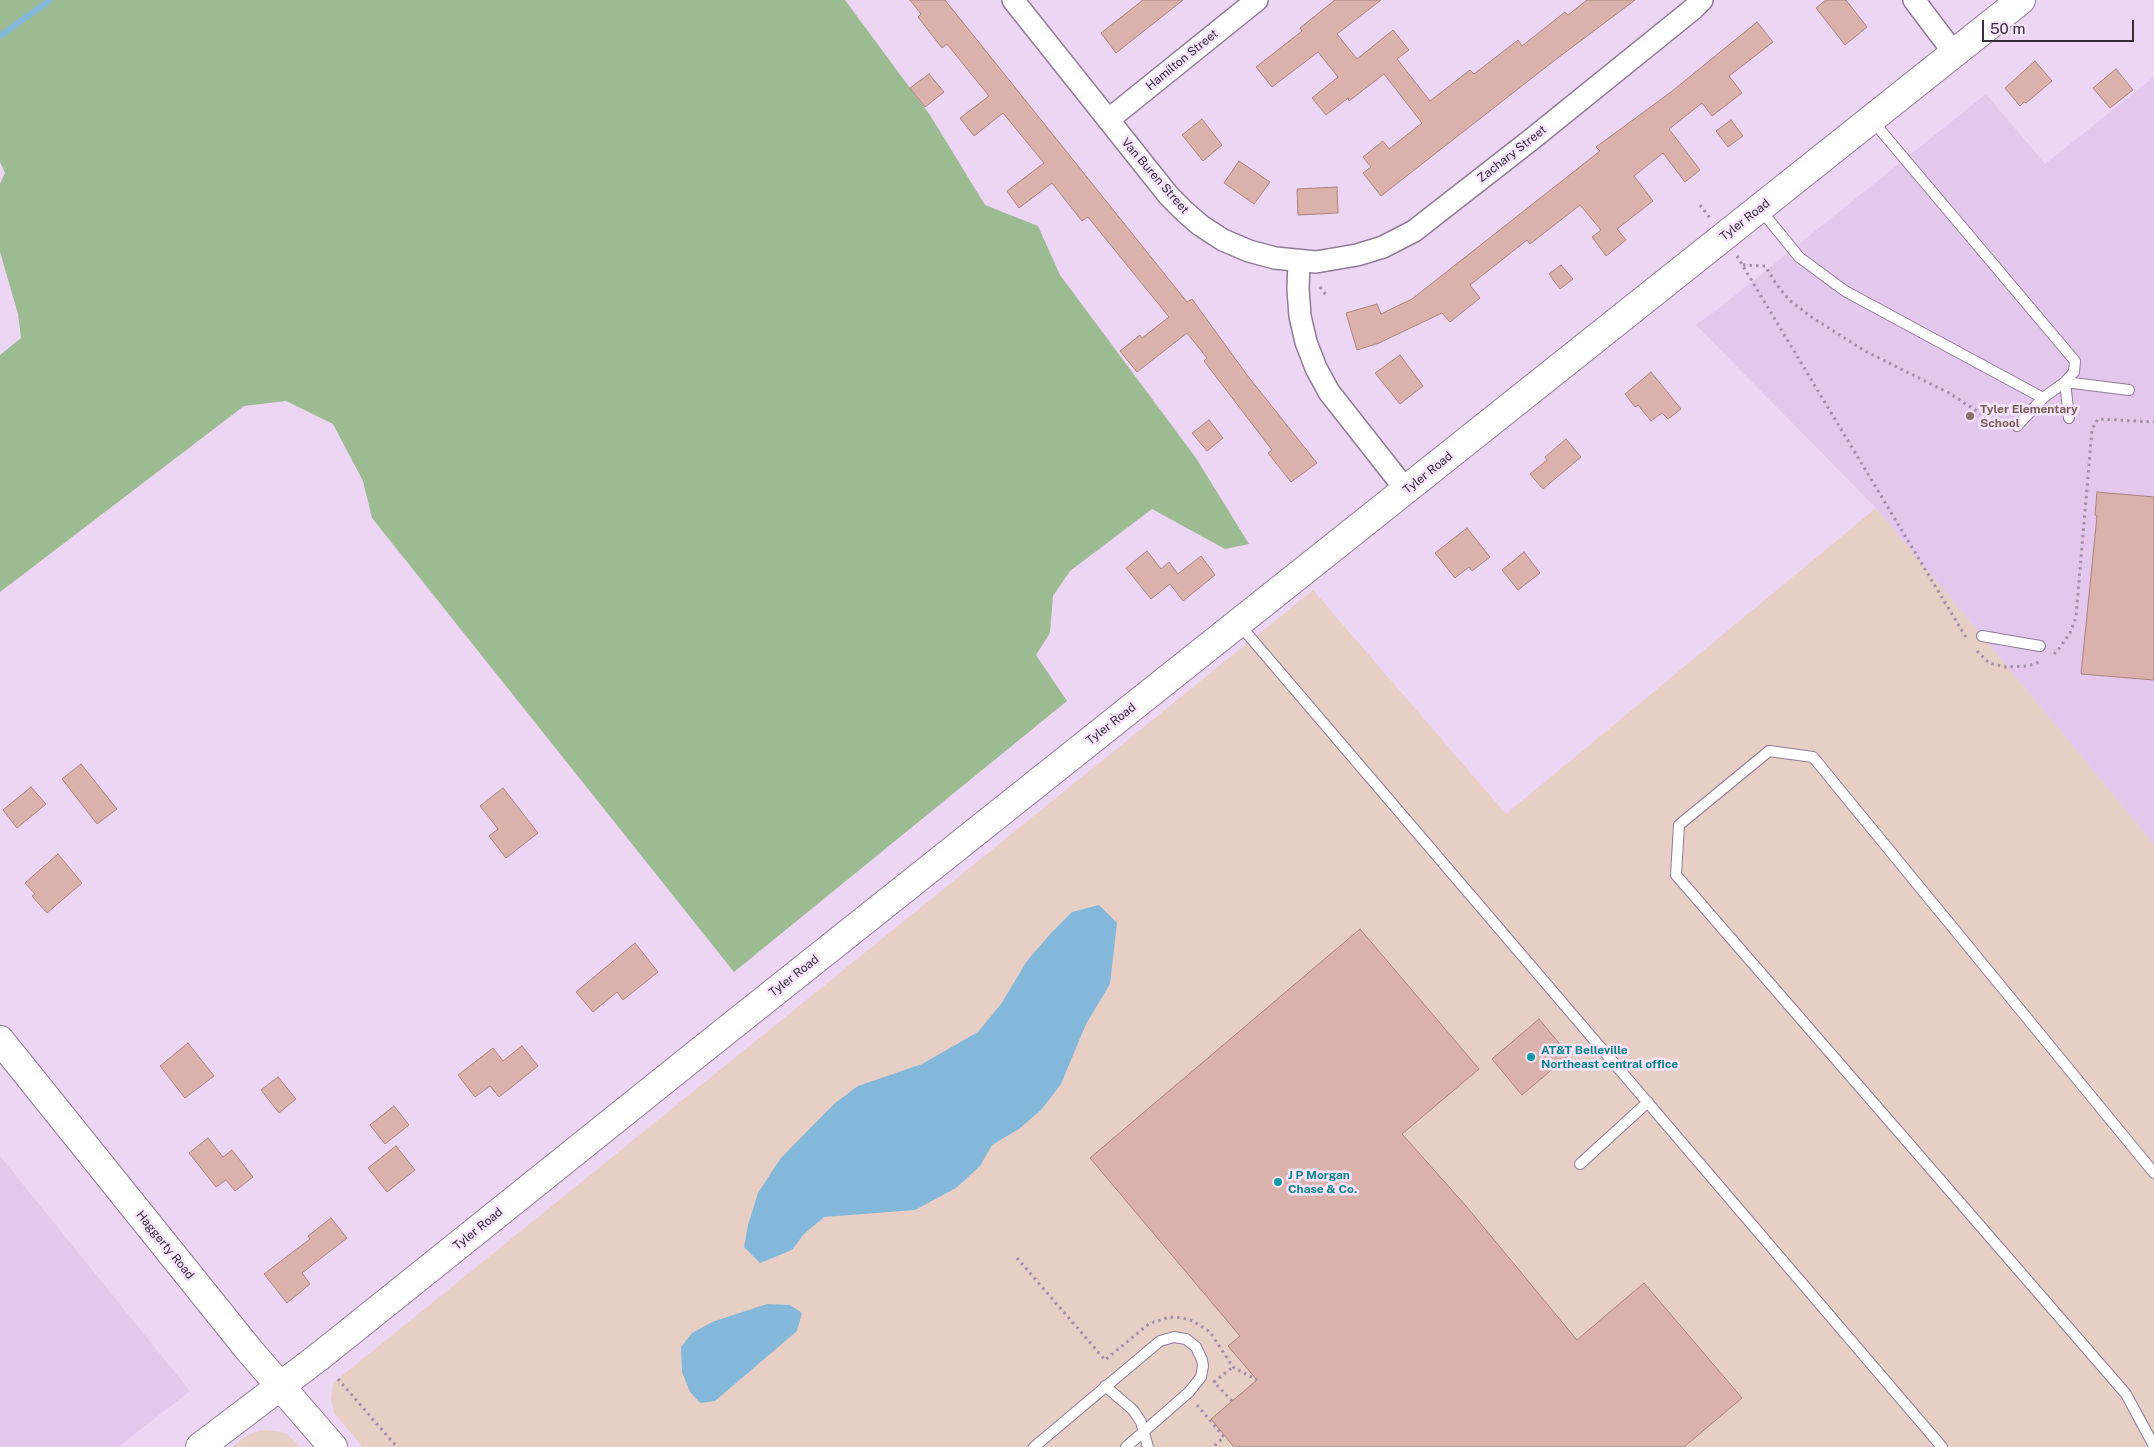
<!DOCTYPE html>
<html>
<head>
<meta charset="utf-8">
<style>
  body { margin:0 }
  #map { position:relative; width:2154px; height:1447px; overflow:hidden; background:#edd5f4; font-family:"Public Sans",sans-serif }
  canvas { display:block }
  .scale { position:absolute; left:1982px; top:20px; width:152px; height:22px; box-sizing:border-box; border:2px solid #332a36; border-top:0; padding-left:6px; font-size:15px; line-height:18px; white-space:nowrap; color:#332a36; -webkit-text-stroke:4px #f7e4fd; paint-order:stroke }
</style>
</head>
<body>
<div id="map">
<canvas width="2154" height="1447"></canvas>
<div class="scale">50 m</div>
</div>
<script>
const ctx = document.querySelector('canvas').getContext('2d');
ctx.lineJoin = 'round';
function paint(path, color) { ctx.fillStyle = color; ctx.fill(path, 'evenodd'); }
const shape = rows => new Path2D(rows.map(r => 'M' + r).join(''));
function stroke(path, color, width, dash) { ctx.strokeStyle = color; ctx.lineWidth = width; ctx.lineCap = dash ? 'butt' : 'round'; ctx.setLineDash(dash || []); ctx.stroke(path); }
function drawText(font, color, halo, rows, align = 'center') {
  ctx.font = font + ' "Public Sans",sans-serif'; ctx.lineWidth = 5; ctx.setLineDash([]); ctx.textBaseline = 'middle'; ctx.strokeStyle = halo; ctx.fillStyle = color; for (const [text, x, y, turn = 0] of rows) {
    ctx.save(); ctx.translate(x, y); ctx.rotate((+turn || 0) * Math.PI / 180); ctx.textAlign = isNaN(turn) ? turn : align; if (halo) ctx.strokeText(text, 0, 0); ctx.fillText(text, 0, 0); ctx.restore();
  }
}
paint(shape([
  [2154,77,2154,844,1876,508,1696,325,1718,309,1986,94,2045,164],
  [0,1156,190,1391,118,1447,0,1447]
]), '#e4c7ed');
paint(shape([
  [1876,508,2154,844,2154,1447,363,1447,334,1413,331,1399,333,1383,1313,590,1506,814],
  [261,1430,277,1431,287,1434,300,1447,232,1447,248,1435]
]), '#e7cfc6');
paint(shape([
  [0,0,845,0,930,115,985,205,1038,226,1060,275,1196,458,1249,544,1225,549,1152,509,1070,571,1053,596,1050,633,1036,655,1067,701,734,972,372,518,363,481,333,424,286,401,244,406,0,592,0,355,21,338,18,314,0,252,0,184,5,173,0,162]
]), '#9dbb92');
paint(shape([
  [1099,905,1117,923,1110,984,1086,1024,1061,1084,1041,1110,1019,1129,992,1145,980,1166,956,1188,915,1210,824,1217,803,1235,792,1250,760,1263,744,1247,748,1225,758,1193,780,1159,835,1103,858,1086,922,1064,978,1032,1001,1004,1027,961,1052,932,1072,912],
  [767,1304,790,1305,802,1313,797,1331,715,1401,700,1403,690,1392,682,1372,681,1347,692,1333,712,1322]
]), '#83b8db');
stroke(shape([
  [0,36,50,0]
]), '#83b8db', 6);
const building = shape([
  [910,0,945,0,1187,302,1192,299,1247,375,1317,463,1291,482,1268,453,1272,450,1204,361,1207,358,1187,333,1137,372,1120,351,1140,335,1142,338,1169,317,1088,217,1082,221,1052,183,1019,208,1007,191,1044,163,1003,113,974,136,960,118,989,96,947,44,942,48,918,17,921,14,910,0],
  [1143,0,1183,0,1116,53,1101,33,1143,0],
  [1335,0,1381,0,1337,34,1357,59,1393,30,1409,50,1397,59,1430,101,1470,70,1474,74,1518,40,1522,46,1565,12,1568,15,1587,0,1635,0,1555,60,1381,196,1363,173,1371,167,1363,157,1383,141,1389,149,1422,123,1384,74,1349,101,1348,98,1326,115,1312,98,1338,77,1318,52,1272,87,1256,67,1302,31,1300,28,1335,0],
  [1826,0,1846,0,1867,27,1845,45,1816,8,1826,0],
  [1757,22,1773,42,1729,76,1742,93,1712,116,1702,103,1669,129,1700,170,1685,182,1663,153,1634,176,1653,201,1617,229,1626,240,1606,256,1592,237,1601,230,1580,205,1530,244,1527,240,1470,285,1480,298,1450,322,1442,313,1379,343,1357,350,1346,313,1377,304,1381,314,1412,299,1600,151,1596,147,1671,92,1757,22],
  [2035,61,2052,81,2026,103,2024,102,2020,106,2005,88,2035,61],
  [2116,69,2133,90,2110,108,2093,88,2116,69],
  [929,74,944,92,925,107,910,88,929,74],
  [1202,119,1222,145,1203,161,1182,135,1202,119],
  [1731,120,1743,136,1728,147,1716,131,1731,120],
  [1239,161,1270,182,1254,204,1224,183,1239,161],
  [1337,187,1338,213,1298,215,1297,189,1337,187],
  [1561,265,1573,279,1560,289,1549,274,1561,265],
  [1400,355,1423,386,1400,404,1375,373,1400,355],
  [1651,372,1681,409,1668,419,1662,413,1651,421,1638,405,1635,407,1625,394,1651,372],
  [1209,420,1223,438,1207,451,1192,433,1209,420],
  [1566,439,1581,457,1543,489,1530,474,1547,460,1545,457,1566,439],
  [2097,492,2154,497,2154,680,2081,674,2097,516,2095,515,2097,492],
  [1467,528,1490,557,1472,571,1469,567,1455,578,1435,553,1467,528],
  [1147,551,1161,569,1169,562,1178,574,1201,556,1215,575,1183,601,1170,584,1151,599,1126,568,1147,551],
  [1524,552,1540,573,1518,590,1502,570,1524,552],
  [81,764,117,809,97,824,62,779,81,764],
  [31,787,46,804,17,828,3,810,31,787],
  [503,788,538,833,506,858,489,836,498,829,480,806,503,788],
  [58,854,82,883,47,913,32,896,35,894,25,883,58,854],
  [1360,929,1479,1069,1402,1134,1466,1206,1577,1340,1644,1283,1742,1398,1684,1447,1234,1447,1211,1419,1257,1380,1228,1346,1240,1336,1090,1158,1360,929],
  [635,943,658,972,623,1000,617,992,593,1012,576,992,635,943],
  [1539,1019,1569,1055,1522,1095,1492,1059,1539,1019],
  [188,1043,214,1076,185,1098,160,1066,188,1043],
  [522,1046,538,1066,499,1097,490,1086,475,1097,458,1075,493,1048,503,1061,522,1046],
  [278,1077,296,1099,279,1113,261,1090,278,1077],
  [394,1106,409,1125,385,1144,370,1125,394,1106],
  [208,1138,223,1157,232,1150,253,1177,235,1191,226,1180,216,1187,189,1153,208,1138],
  [396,1146,415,1170,387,1192,368,1168,396,1146],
  [331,1218,347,1238,302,1273,310,1284,287,1303,264,1274,310,1239,308,1236,331,1218]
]);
paint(building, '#dbb2ab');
stroke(building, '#aa837c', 1);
const lane = shape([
  [1871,119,2075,361,2074,372,2065,382,2043,398,2017,426],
  [1760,209,1799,257,1845,291,2043,398],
  [2069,418,2065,382,2129,390],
  [1238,623,1942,1447],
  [1982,636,2040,646],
  [1580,1164,1648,1102],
  [2154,1173,1813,757,1769,751,1679,825,1676,875,2126,1394,2154,1446],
  [1105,1386,1133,1410,1141,1422,1148,1447],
  [1034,1447,1160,1341,1174,1337,1186,1339,1196,1347,1202,1360,1203,1366,1201,1377,1189,1392,1126,1447]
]);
const street = shape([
  [1013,0,1169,196,1184,211,1200,225,1223,240,1249,251,1275,258,1316,262,1357,255,1383,247,1414,231,1532,139,1693,9,1702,0],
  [1914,0,1954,53],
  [1108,120,1257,0],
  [1299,261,1298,289,1300,316,1306,342,1316,368,1329,392,1406,490]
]);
const secondary = shape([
  [0,1040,249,1350,333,1447],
  [200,1447,320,1356,693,1057,2021,0]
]);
stroke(lane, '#907b97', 12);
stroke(street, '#907b97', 24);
stroke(secondary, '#907b97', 30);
stroke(shape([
  [1700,205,1710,218],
  [1737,256,1967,639],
  [1743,265,1765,266,1777,285,1789,300,1813,318,1865,351,1949,393,2003,428],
  [1320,287,1326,295],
  [1977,651,1989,663,2006,667,2027,666,2040,662],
  [2054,654,2058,650,2070,633,2076,617,2092,429,2098,419,2154,422],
  [1017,1258,1105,1360,1150,1323,1170,1317,1182,1318,1193,1321,1210,1332,1233,1367,1257,1380],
  [338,1379,397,1447],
  [1232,1401,1214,1382,1233,1367],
  [1197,1405,1224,1437,1213,1447]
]), '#a290a8', 3, [2.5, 4]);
stroke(lane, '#fff', 10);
stroke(street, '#fff', 21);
stroke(secondary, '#fff', 28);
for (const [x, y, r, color] of [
  [1970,416,5,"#8d6e63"],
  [1531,1057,5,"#0f9aa8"],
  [1278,1182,5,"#0f9aa8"]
]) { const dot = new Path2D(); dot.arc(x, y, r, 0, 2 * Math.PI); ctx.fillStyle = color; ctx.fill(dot); stroke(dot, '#f7e4fd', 2); }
drawText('12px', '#332a36', '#f7e4fd', [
  ["Hamilton Street",1182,60,-39],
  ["Zachary Street",1512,154,-38],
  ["Van Buren Street",1155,176,49],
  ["Tyler Road",1745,220,-38],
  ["Tyler Road",1428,473,-39],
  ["Tyler Road",1111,724,-38],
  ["Tyler Road",794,976,-38],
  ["Tyler Road",478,1229,-39],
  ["Haggerty Road",165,1245,51]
]);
drawText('bold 12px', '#785e54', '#f7e4fd', [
  ["Tyler Elementary",1980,409],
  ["School",1980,423]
], 'left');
drawText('bold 12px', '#0d838f', '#f7e4fd', [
  ["AT&T Belleville",1541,1050],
  ["Northeast central office",1541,1064],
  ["J P Morgan",1288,1175],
  ["Chase & Co.",1288,1189]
], 'left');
</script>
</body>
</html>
